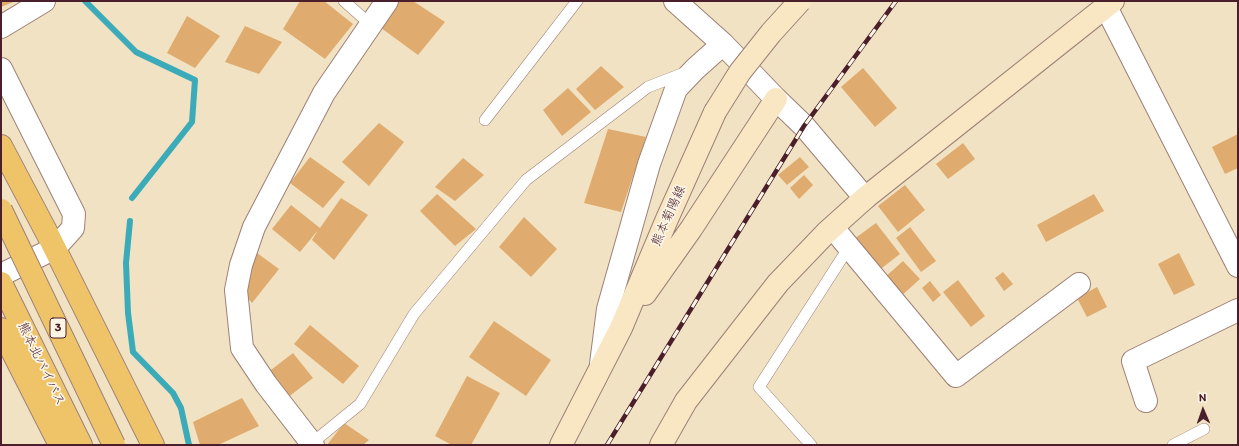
<!DOCTYPE html>
<html>
<head>
<meta charset="utf-8">
<style>
  body { margin:0 }
  #map { position:relative; width:1239px; height:446px; overflow:hidden; background:#f0e2c3; font-family:Itim,sans-serif }
  canvas { display:block }
  .frame { position:absolute; inset:0; border:2px solid #4a1f2b; pointer-events:none }
  .north { position:absolute; left:1183px; top:390px; width:40px; height:40px; -webkit-text-stroke:3px #fcf5e5; paint-order:stroke; rotate:358deg; font-size:11px; font-weight:700; line-height:16px; text-align:center; color:#4a1f2b }
  .north::after { content:''; display:block; margin:auto; width:14px; height:18px; background:#4a1f2b; clip-path:polygon(50% 0,100% 100%,50% 72%,0 100%) }
</style>
</head>
<body>
<div id="map">
<canvas width="1239" height="446"></canvas>
<div class="frame"></div>
<div class="north">N</div>
</div>
<script>
const ctx = document.querySelector('canvas').getContext('2d');
ctx.lineJoin = 'round';
const shape = rows => new Path2D(rows.map(r => 'M' + r).join(''));
function stroke(path, color, width, dash) { ctx.strokeStyle = color; ctx.lineWidth = width; ctx.lineCap = dash ? 'butt' : 'round'; ctx.setLineDash(dash || []); ctx.stroke(path); }
function paint(path, color) { ctx.fillStyle = color; ctx.fill(path, 'evenodd'); }
function drawText(font, color, halo, rows, align = 'center') {
  ctx.font = font + ' Itim,"Klee One",sans-serif'; ctx.lineWidth = 3.5; ctx.setLineDash([]); ctx.textBaseline = 'middle'; ctx.strokeStyle = halo; ctx.fillStyle = color; for (const [text, x, y, turn = 0] of rows) {
    ctx.save(); ctx.translate(x, y); ctx.rotate((+turn || 0) * Math.PI / 180); ctx.textAlign = isNaN(turn) ? turn : align; if (halo) ctx.strokeText(text, 0, 0); ctx.fillText(text, 0, 0); ctx.restore();
  }
}
stroke(shape([
  [85,1,136,52,195,80,192,122,132,198],
  [130,221,126,263,128,313,133,352,173,393,181,408,189,445]
]), '#3baab9', 6);
paint(shape([
  [1,1,16,1,1,7],
  [300,1,324,1,353,24,325,59,283,29],
  [395,1,413,1,445,22,418,55,377,25],
  [187,16,220,36,195,68,167,53],
  [245,26,282,42,259,74,225,62],
  [601,66,624,87,595,110,576,89],
  [863,68,897,108,875,127,841,87],
  [568,88,591,112,562,136,543,110],
  [379,123,404,142,369,186,342,162],
  [608,129,646,137,621,212,584,203],
  [1238,134,1238,168,1225,174,1212,147],
  [963,143,975,159,948,179,936,164],
  [310,157,345,182,323,208,290,183],
  [800,157,809,167,787,185,778,175],
  [463,158,484,175,455,201,435,187],
  [804,175,813,185,799,199,790,188],
  [905,185,925,210,898,232,878,206],
  [437,194,476,229,455,246,420,211],
  [1094,194,1104,211,1046,242,1037,225],
  [341,198,368,215,334,260,312,240,318,230,300,252,272,229,291,205,320,228],
  [524,217,557,249,531,277,499,247],
  [876,223,900,254,878,271,854,239],
  [910,227,936,261,921,272,896,238],
  [257,253,279,269,252,303,240,288],
  [1179,253,1195,285,1174,295,1158,264],
  [903,261,920,279,900,297,883,279],
  [1003,272,1013,284,1004,291,995,278],
  [958,280,985,316,971,327,943,292],
  [930,281,941,295,933,302,922,288],
  [1097,287,1107,307,1087,317,1077,298],
  [494,321,551,360,526,396,469,357],
  [310,325,359,366,343,384,294,344],
  [293,353,313,378,287,398,267,373],
  [467,376,500,393,471,445,452,445,435,436],
  [242,398,259,426,218,445,200,445,193,422],
  [344,423,369,440,363,445,327,445]
]), '#dfab6e');
const lane = shape([
  [344,1,371,25],
  [485,120,577,1],
  [312,443,360,404,414,314,526,180,648,87,684,73],
  [811,445,759,387,849,247],
  [1173,445,1204,429]
]);
const street = shape([
  [675,1,723,44,776,99,804,126,865,198],
  [1106,7,1238,266],
  [1,27,44,1],
  [1,69,74,214,73,228,55,248,1,275],
  [833,228,956,376,1079,284],
  [601,364,608,309,649,164,676,89,695,69,723,44],
  [1146,401,1133,361,1238,310],
  [313,445,266,384,242,348,236,290,241,265,254,227,324,93,387,1]
]);
const secondary = shape([
  [645,294,691,229,776,99],
  [561,445,621,328,667,219,715,112],
  [661,445,686,401,778,283,826,233,865,198,1113,1]
]);
const highway = shape([
  [1,146,48,235,153,445],
  [1,283,81,445],
  [1,329,60,445]
]);
stroke(lane, '#9d8077', 12);
stroke(street, '#9d8077', 24);
stroke(secondary, '#9d8077', 24);
stroke(highway, '#9d8077', 24);
stroke(lane, '#fff', 11);
stroke(street, '#fff', 22);
stroke(secondary, '#f9e7c3', 22);
stroke(highway, '#efc469', 22);
const rail = shape([
  [607,445,804,126,896,1]
]);
stroke(rail, '#4a1f2b', 4.5);
stroke(rail, '#fcf5e5', 3, [9]);
const secondaryBridge = shape([
  [715,112,740,72,771,33,800,1]
]);
const highwayBridge = shape([
  [1,210,114,445]
]);
stroke(secondaryBridge, '#9d8077', 24, []);
stroke(highwayBridge, '#9d8077', 24, []);
stroke(secondaryBridge, '#f9e7c3', 22);
stroke(highwayBridge, '#efc469', 22);
for (const [x, y, w] of [
  [58,328,16]
]) { const box = new Path2D(); box.roundRect(x - w / 2, y - 10, w, 20, 3); ctx.fillStyle = '#fcf5e5'; ctx.fill(box); stroke(box, '#4a1f2b', 1); }
drawText('bold 12px', '#4a1f2b', null, [
  ["3",58,328]
]);
drawText('13px', '#4a1f2b', '#fcf5e5', [
  ["熊本菊陽線",669,216,-66],
  ["熊本北バイパス",41,364,64]
]);
</script>
</body>
</html>
